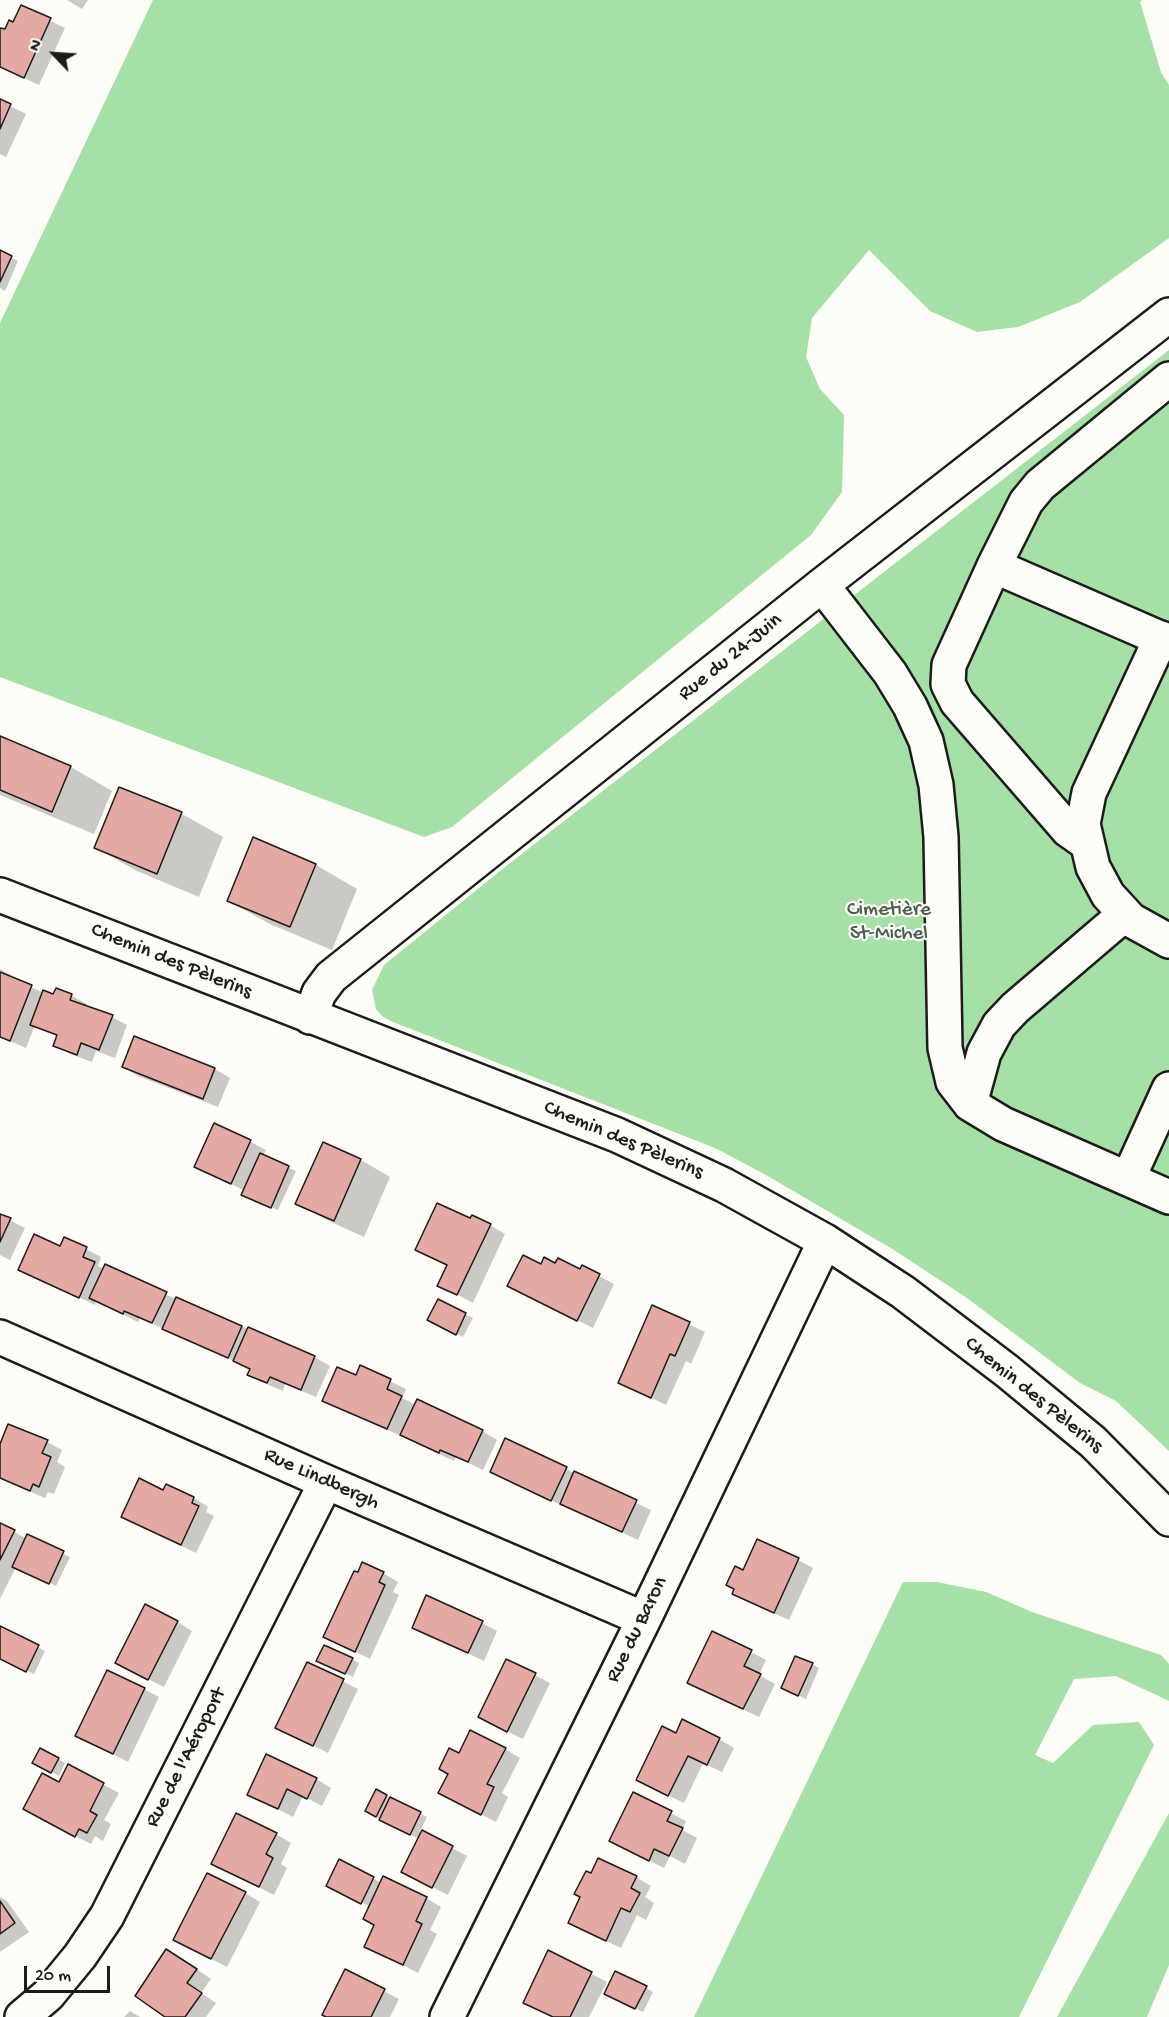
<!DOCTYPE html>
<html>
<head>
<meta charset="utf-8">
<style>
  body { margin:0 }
  #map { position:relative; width:1169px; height:2017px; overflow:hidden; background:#fdfcf7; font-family:"Gochi Hand",sans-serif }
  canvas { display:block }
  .north { position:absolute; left:24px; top:24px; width:60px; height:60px; -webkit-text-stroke:4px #fdfcf7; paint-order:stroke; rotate:295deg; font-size:16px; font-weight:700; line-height:24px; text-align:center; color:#1c1c1c }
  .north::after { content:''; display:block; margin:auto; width:21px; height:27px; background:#1c1c1c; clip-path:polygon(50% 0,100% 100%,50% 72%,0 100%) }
  .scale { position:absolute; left:24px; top:1966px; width:86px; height:27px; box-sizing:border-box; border:3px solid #1c1c1c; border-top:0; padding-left:8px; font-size:18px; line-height:21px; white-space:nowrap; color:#1c1c1c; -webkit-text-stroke:4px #fdfcf7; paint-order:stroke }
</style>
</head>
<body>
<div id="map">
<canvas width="1169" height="2017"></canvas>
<div class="north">N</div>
<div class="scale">20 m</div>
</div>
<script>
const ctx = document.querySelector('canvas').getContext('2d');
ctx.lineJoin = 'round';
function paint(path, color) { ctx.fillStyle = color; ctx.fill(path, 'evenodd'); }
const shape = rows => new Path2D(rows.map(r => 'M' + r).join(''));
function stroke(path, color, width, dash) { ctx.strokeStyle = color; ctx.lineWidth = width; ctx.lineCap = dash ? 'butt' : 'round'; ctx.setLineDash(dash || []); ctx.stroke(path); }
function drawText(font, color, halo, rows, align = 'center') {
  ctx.font = font + ' "Gochi Hand",sans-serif'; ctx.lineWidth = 4.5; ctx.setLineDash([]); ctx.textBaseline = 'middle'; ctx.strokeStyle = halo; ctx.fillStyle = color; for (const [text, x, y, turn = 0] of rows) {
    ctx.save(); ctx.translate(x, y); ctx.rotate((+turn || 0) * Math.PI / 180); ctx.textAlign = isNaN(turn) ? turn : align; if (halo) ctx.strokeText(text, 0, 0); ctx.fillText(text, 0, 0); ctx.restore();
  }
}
paint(shape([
  [153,0,1142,0,1140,2,1161,72,1169,85,1169,238,1080,302,1018,327,977,332,930,311,869,250,812,318,806,357,820,389,844,415,842,492,811,535,452,827,424,837,0,677,0,323],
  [1169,350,1169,1451,1116,1401,1080,1383,967,1298,894,1250,766,1175,715,1148,393,1022,383,1017,376,1009,372,990,384,965,505,867],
  [903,1582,937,1582,986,1592,1032,1612,1161,1655,1169,1664,1169,1701,1116,1676,1074,1679,1035,1755,1053,1763,1093,1725,1139,1722,1154,1745,1019,2017,694,2017],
  [1169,1813,1169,1965,1147,2017,1057,2017]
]), '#a5e0a6');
paint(shape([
  [67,0,88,0,82,9],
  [22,7,65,28,39,85,0,67,0,32,5,31,14,24],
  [0,101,26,114,6,157,0,154],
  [0,252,18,261,5,291,0,288],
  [0,737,71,767,112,791,94,834,0,795],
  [120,789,182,814,223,837,199,897,137,871,96,848],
  [253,839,316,865,357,889,332,950,270,924,228,901],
  [0,969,11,975,10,978,44,993,54,996,56,990,72,996,87,1004,86,1007,112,1017,127,1025,115,1058,96,1051,92,1062,70,1054,55,1045,58,1037,35,1025,26,1048,0,1037],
  [134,1038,215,1069,230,1078,218,1107,138,1076,123,1067],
  [215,1125,251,1142,266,1150,263,1156,296,1171,278,1210,250,1198,245,1191,196,1166],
  [324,1144,361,1160,390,1177,364,1237,327,1220,297,1203],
  [0,1215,25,1228,10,1260,0,1255],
  [471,1220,490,1225,505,1234,473,1303,439,1285],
  [61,1248,86,1249,101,1257,98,1266,104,1269,315,1357,330,1366,316,1397,285,1384,283,1391,264,1383,249,1374,251,1370,243,1365,140,1318,138,1322,96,1301,95,1305,20,1269],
  [556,1265,581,1271,582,1267,614,1284,593,1328,524,1294,542,1266],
  [438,1301,473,1318,463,1337,436,1324],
  [653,1307,705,1332,691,1364,686,1361,666,1405,620,1382],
  [361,1367,406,1389,402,1398,416,1405,482,1431,497,1440,483,1470,456,1457,454,1461,324,1400,357,1377],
  [506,1440,651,1510,638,1540,568,1507,567,1508,491,1471],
  [47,1442,62,1450,57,1462,65,1467,54,1494,48,1492,45,1498,0,1479,0,1447],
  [164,1492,194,1498,208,1507,206,1512,214,1516,196,1553,138,1525],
  [0,1524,27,1539,70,1557,56,1586,16,1567,0,1599],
  [798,1560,813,1568,789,1620,749,1602,744,1572],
  [383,1573,398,1582,393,1592,399,1595,370,1659,325,1637,358,1574],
  [177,1622,192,1631,164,1687,132,1671],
  [482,1623,497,1631,484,1661,413,1627],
  [0,1628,45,1651,34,1674,0,1658],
  [751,1652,766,1660,759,1675,775,1684,759,1717,704,1691],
  [352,1659,359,1663,353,1677,325,1664],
  [507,1661,550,1683,523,1739,494,1725],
  [308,1664,358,1689,328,1753,277,1727],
  [812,1664,819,1668,806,1699,790,1692],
  [144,1689,159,1697,128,1762,77,1736],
  [677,1735,719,1739,734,1748,722,1772,703,1763,684,1803,653,1788],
  [505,1749,520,1758,502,1793,508,1797,496,1822,455,1801,460,1755],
  [58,1759,65,1763,59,1776,41,1766],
  [69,1766,119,1793,104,1820,111,1824,103,1841,95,1836,91,1844,40,1817],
  [316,1779,331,1788,322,1806,303,1796,293,1817,249,1794],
  [377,1791,427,1817,420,1831,467,1856,448,1895,418,1880,419,1839,388,1824,367,1811],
  [633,1794,686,1821,682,1830,697,1838,685,1864,670,1856,664,1868,611,1841],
  [276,1834,291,1843,281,1864,287,1868,274,1895,228,1872],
  [340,1861,382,1883,426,1898,441,1907,430,1930,437,1934,418,1973,366,1946,376,1925,371,1907,335,1889],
  [636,1877,651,1886,645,1897,654,1903,646,1920,637,1915,621,1948,585,1931],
  [245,1893,260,1902,227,1967,190,1948],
  [0,1897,7,1901,29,1932,0,1952],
  [549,1952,607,1982,589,2017,553,2017,540,2011],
  [182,1959,211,1979,201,1993,216,2003,206,2017,168,2017],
  [345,1971,399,1999,390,2017,328,2017],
  [646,1988,653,1992,643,2012,613,1998],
  [130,2011,140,2017,124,2017]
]), '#0003');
const building = shape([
  [21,5,51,18,24,78,0,67,0,28,5,29,9,20,13,22,21,5],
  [0,99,11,104,0,129,0,99],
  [0,250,12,256,0,282,0,250],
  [0,736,71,766,52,812,0,790,0,736],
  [119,787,182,812,157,874,94,848,119,787],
  [253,837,316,864,290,927,227,901,253,837],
  [0,972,32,985,10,1041,0,1037,0,972],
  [56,988,72,994,70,1000,113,1015,99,1050,81,1043,77,1055,53,1046,57,1035,30,1025,43,990,53,994,56,988],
  [134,1036,215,1068,203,1099,122,1067,134,1036],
  [214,1123,251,1140,231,1184,194,1167,214,1123],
  [323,1142,361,1159,334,1221,295,1204,323,1142],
  [260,1153,289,1166,271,1208,241,1195,260,1153],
  [437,1203,470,1218,472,1215,491,1224,457,1295,437,1286,447,1265,415,1250,437,1203],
  [0,1214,11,1218,0,1242,0,1214],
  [34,1234,60,1246,64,1237,87,1247,83,1257,95,1262,79,1298,18,1270,34,1234],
  [523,1255,541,1264,544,1257,555,1263,558,1258,580,1269,582,1265,600,1274,577,1321,507,1286,523,1255],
  [105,1264,167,1292,152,1323,124,1311,123,1314,89,1298,105,1264],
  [176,1297,242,1326,228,1358,162,1329,176,1297],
  [438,1299,466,1313,456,1335,427,1320,438,1299],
  [652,1305,690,1322,675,1356,670,1354,651,1398,618,1383,652,1305],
  [248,1327,315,1356,301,1390,270,1377,267,1383,247,1375,250,1369,233,1361,248,1327],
  [360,1365,391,1379,387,1389,402,1396,387,1429,322,1401,337,1367,356,1375,360,1365],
  [417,1399,483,1430,468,1462,440,1450,439,1453,400,1435,417,1399],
  [8,1424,48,1440,42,1453,51,1457,39,1487,33,1484,30,1491,0,1478,0,1444,8,1424],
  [505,1438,567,1467,551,1501,490,1472,505,1438],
  [574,1471,637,1500,622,1532,560,1504,574,1471],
  [139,1478,163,1490,166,1484,194,1497,192,1503,199,1506,181,1545,121,1517,139,1478],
  [0,1523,15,1530,0,1560,0,1523],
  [27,1534,64,1551,49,1584,12,1567,27,1534],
  [757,1539,799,1558,774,1613,732,1594,734,1589,726,1585,735,1566,743,1570,757,1539],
  [362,1562,384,1572,379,1582,385,1585,355,1652,323,1637,354,1571,358,1572,362,1562],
  [426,1595,483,1621,468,1653,412,1628,426,1595],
  [145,1604,178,1621,148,1680,115,1663,145,1604],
  [0,1626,39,1645,26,1672,0,1659,0,1626],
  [712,1631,752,1650,744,1666,761,1674,743,1709,687,1683,712,1631],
  [324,1645,353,1658,345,1674,316,1661,324,1645],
  [795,1656,813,1663,798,1696,781,1688,795,1656],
  [506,1659,536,1673,507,1732,478,1717,506,1659],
  [307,1662,344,1679,313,1746,275,1728,307,1662],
  [107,1670,145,1688,113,1754,75,1736,107,1670],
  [682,1719,720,1738,707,1765,688,1756,668,1796,636,1780,662,1726,676,1733,682,1719],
  [470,1730,506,1748,487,1784,494,1787,481,1815,438,1793,448,1774,439,1769,449,1748,459,1753,470,1730],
  [40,1748,59,1758,51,1773,32,1763,40,1748],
  [266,1754,317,1778,307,1799,287,1789,278,1809,247,1795,266,1754],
  [68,1764,104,1783,90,1811,97,1815,87,1833,79,1829,75,1837,23,1809,42,1773,59,1782,68,1764],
  [376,1789,387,1795,376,1817,365,1811,376,1789],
  [633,1792,672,1811,667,1821,683,1828,669,1856,654,1849,649,1861,609,1841,633,1792],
  [390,1797,421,1812,410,1835,379,1820,390,1797],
  [236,1813,277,1833,266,1854,273,1858,259,1887,211,1864,236,1813],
  [422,1830,453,1846,432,1888,401,1872,422,1830],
  [598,1858,637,1876,631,1888,640,1893,630,1912,621,1908,606,1941,568,1923,580,1897,574,1894,586,1871,591,1873,598,1858],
  [339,1859,374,1877,361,1904,326,1886,339,1859],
  [207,1873,246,1892,211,1959,173,1940,207,1873],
  [383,1876,427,1897,416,1921,422,1924,403,1965,364,1947,374,1925,363,1919,383,1876],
  [0,1901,15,1923,0,1934,0,1901],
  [166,1949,197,1969,187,1983,202,1993,185,2017,165,2017,135,1996,166,1949],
  [548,1950,592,1972,570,2017,553,2017,523,2003,548,1950],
  [345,1969,385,1989,371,2017,326,2017,322,2015,345,1969],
  [615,1971,647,1986,635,2009,604,1994,615,1971]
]);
paint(building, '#e3a9a2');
stroke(building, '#1c1c1c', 1.5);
const minor = shape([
  [994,566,1169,642],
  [822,585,890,673,910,706,926,741,936,785,941,837,945,1048,953,1082,970,1104,1003,1124,1169,1197],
  [1161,638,1089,793,1083,824,1093,867,1108,895,1131,920,1169,941],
  [1085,842,1068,830,957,702,948,684,949,665,994,566,1026,502,1040,485,1169,379],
  [0,895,617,1135,724,1185,825,1241,903,1292,1007,1371,1093,1442,1169,1519],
  [310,1017,319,993,331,977,822,585,1169,315],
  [970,1104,984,1053,999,1025,1015,1008,1125,914],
  [1128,1179,1169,1089],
  [0,1337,326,1482,644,1619],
  [22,2017,48,1995,80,1956,107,1916,326,1482],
  [447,2017,644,1619,825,1241]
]);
stroke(minor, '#1c1c1c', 38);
stroke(minor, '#fdfcf7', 33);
drawText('21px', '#1c1c1c', '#fdfcf7', [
  ["Rue du 24-Juin",731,658,-39],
  ["Chemin des Pèlerins",171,962,22],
  ["Chemin des Pèlerins",623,1141,23],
  ["Chemin des Pèlerins",1033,1396,39],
  ["Rue Lindbergh",321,1480,24],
  ["Rue du Baron",638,1630,-64],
  ["Rue de l'Aéroport",187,1758,-63]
]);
drawText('21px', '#4c614c', '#fdfcf7', [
  ["Cimetière",889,911],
  ["St-Michel",889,935]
]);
</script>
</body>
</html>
